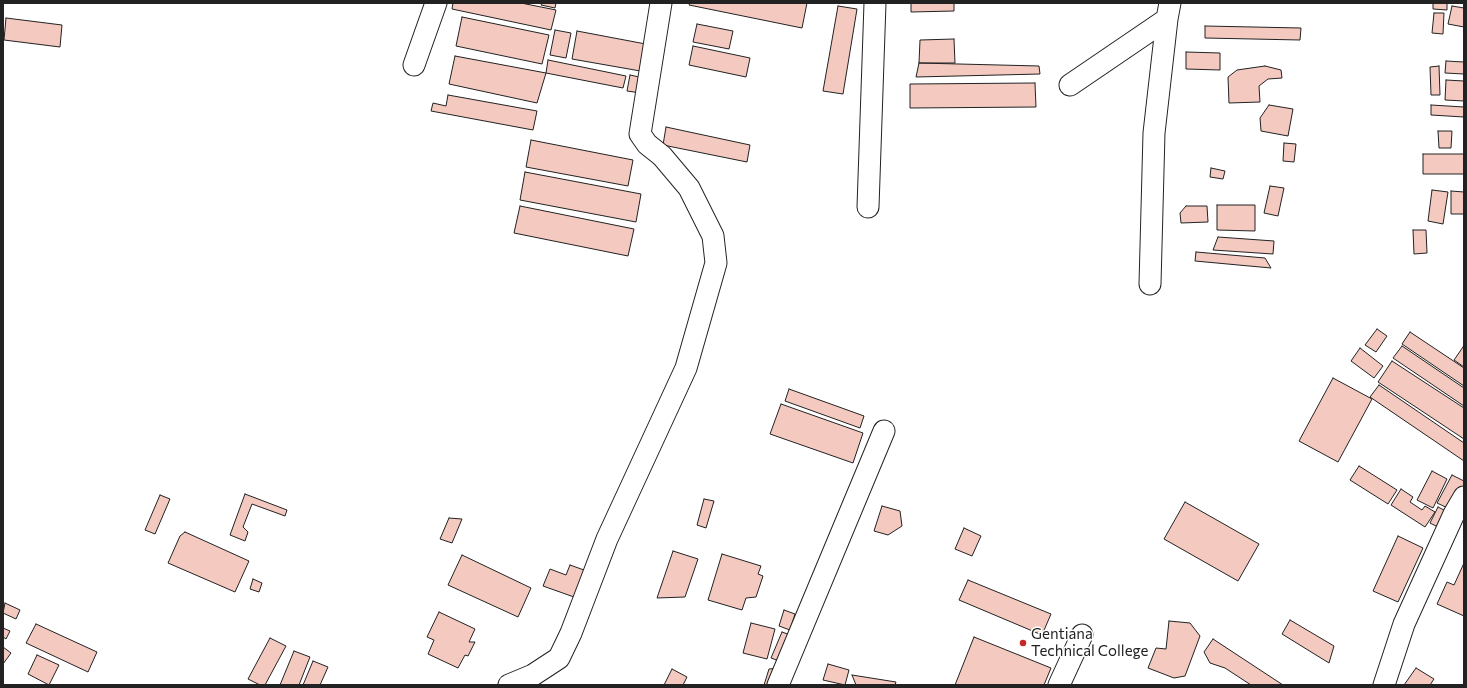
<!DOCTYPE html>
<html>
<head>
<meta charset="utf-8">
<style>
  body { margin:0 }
  #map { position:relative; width:1467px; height:688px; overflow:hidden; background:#fff; font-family:Commissioner,sans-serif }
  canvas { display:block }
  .frame { position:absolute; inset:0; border:4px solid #222; pointer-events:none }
</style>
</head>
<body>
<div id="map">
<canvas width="1467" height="688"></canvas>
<div class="frame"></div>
</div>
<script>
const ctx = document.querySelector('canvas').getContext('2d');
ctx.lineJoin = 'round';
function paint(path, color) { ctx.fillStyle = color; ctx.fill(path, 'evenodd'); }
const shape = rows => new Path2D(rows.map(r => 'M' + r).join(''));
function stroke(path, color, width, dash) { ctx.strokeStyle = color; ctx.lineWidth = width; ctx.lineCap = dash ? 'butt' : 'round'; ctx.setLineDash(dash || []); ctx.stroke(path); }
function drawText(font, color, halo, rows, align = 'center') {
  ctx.font = font + ' Commissioner,sans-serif'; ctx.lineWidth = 3; ctx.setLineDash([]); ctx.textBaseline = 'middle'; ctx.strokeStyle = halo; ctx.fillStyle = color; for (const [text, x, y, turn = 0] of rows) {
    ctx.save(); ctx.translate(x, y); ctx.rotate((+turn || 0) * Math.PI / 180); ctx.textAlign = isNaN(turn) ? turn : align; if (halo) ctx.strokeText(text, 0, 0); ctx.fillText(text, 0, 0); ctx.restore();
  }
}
const building = shape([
  [453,3,521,3,556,10,551,30,452,9,453,3],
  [542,3,556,3,555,8,541,5,542,3],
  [690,3,807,3,802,28,689,5,690,3],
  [911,3,954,3,954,11,911,12,911,3],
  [1433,3,1447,3,1447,10,1433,9,1433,3],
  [838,6,857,9,843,94,823,91,838,6],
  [1452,6,1464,8,1464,27,1448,24,1452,6],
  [1434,13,1444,13,1443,34,1432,33,1434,13],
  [462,17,549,35,542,64,456,46,462,17],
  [6,18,62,25,60,47,4,40,6,18],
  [697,24,733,31,729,49,693,42,697,24],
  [1205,26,1301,28,1300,40,1205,38,1205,26],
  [555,30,571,33,566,58,550,55,555,30],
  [577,31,651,45,646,72,572,59,577,31],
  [954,39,955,63,919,63,920,40,954,39],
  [693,46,750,58,746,77,689,65,693,46],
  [1186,52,1220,53,1220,70,1186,69,1186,52],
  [455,56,546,73,537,103,449,84,455,56],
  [548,60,626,76,623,88,546,73,548,60],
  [1446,61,1464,62,1464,74,1445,73,1446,61],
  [919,63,1039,66,1040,74,916,77,919,63],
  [1265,66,1281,70,1282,78,1268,79,1259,86,1260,102,1229,103,1228,77,1237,70,1265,66],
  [1439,66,1440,95,1431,95,1430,67,1439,66],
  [630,75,644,78,641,93,627,91,630,75],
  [1446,80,1464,81,1464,101,1445,100,1446,80],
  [1035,83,1036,107,910,108,910,84,1035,83],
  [448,95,537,111,533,130,431,111,433,103,446,106,448,95],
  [1269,105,1293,109,1288,136,1261,131,1260,118,1269,105],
  [1431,105,1464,107,1464,117,1431,115,1431,105],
  [666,127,750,145,747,162,663,145,666,127],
  [1438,131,1452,131,1451,148,1439,148,1438,131],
  [531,140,633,160,628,186,526,167,531,140],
  [1284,143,1296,144,1294,162,1283,161,1284,143],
  [1423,154,1464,154,1464,174,1423,174,1423,154],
  [1211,168,1225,171,1223,179,1210,177,1211,168],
  [525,172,641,194,636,222,520,200,525,172],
  [1270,186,1284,188,1278,216,1264,213,1270,186],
  [1432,190,1448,192,1443,224,1428,221,1432,190],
  [1451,191,1464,192,1464,214,1451,214,1451,191],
  [1217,205,1255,205,1255,231,1217,230,1217,205],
  [520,206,634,229,628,256,514,233,520,206],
  [1186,206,1207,206,1208,222,1181,223,1180,213,1186,206],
  [1413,230,1426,230,1427,253,1414,254,1413,230],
  [1218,237,1274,241,1273,254,1213,250,1218,237],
  [1196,252,1265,258,1271,268,1195,261,1196,252],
  [1377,329,1387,336,1376,352,1365,345,1377,329],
  [1410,332,1464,368,1464,386,1402,344,1410,332],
  [1402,346,1464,388,1464,406,1393,358,1402,346],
  [1463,347,1464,348,1464,367,1454,360,1463,347],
  [1360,348,1383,366,1374,378,1351,361,1360,348],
  [1392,361,1464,408,1464,439,1378,382,1392,361],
  [1333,378,1372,399,1338,462,1299,441,1333,378],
  [1379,385,1464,443,1464,461,1370,397,1379,385],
  [789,389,864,416,860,428,785,401,789,389],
  [781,404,863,433,853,463,770,434,781,404],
  [1359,466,1397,490,1388,504,1350,480,1359,466],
  [1432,471,1447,479,1433,508,1417,500,1432,471],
  [1452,475,1464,481,1464,485,1452,510,1437,503,1452,475],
  [1401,489,1413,497,1410,502,1422,510,1425,506,1435,512,1425,527,1391,505,1401,489],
  [245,494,287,510,285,516,252,504,243,527,248,532,245,541,230,535,245,494],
  [160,495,170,499,155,534,145,530,160,495],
  [704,499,714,501,706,528,697,525,704,499],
  [1185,502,1259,544,1238,581,1164,539,1185,502],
  [882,506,900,511,902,526,888,535,874,531,882,506],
  [1438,507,1450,513,1442,529,1430,523,1438,507],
  [449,518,462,519,452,543,440,539,449,518],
  [964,528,981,536,972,556,955,549,964,528],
  [185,532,249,561,235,592,168,563,180,536,185,532],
  [1398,536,1423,548,1398,602,1373,591,1398,536],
  [673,551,698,559,685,597,657,598,673,551],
  [722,554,761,566,758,574,763,576,756,597,746,598,742,610,708,600,722,554],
  [462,555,531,588,518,617,448,585,462,555],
  [1464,563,1464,616,1437,604,1447,582,1454,585,1464,563],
  [570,565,584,570,574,597,543,586,550,569,566,575,570,565],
  [253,579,262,583,259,592,250,589,253,579],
  [968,580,1051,614,1042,635,959,600,968,580],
  [5,603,20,610,16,619,3,613,5,603],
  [784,610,795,614,790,630,779,626,784,610],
  [439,612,475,629,469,642,475,642,468,656,465,655,458,668,428,654,434,640,427,637,439,612],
  [1290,620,1334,646,1329,663,1282,634,1290,620],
  [1169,621,1190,623,1200,636,1185,676,1174,678,1148,668,1156,648,1166,649,1169,621],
  [751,623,775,629,767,659,743,653,751,623],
  [36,624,97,652,88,672,26,643,36,624],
  [3,628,10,631,6,639,3,637,3,628],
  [782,632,793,636,782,662,771,658,782,632],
  [974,637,1051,668,1044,685,955,685,974,637],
  [270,638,286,646,265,685,260,685,248,679,270,638],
  [1213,639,1283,685,1251,685,1225,668,1210,663,1204,652,1213,639],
  [3,647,11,653,3,664,3,647],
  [294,651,310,657,299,685,280,685,294,651],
  [37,655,59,665,49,685,28,674,37,655],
  [313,661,328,667,320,685,303,685,313,661],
  [828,664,849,670,845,685,823,680,828,664],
  [779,668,773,685,764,685,769,669,779,668],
  [1416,668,1434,679,1430,685,1404,685,1416,668],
  [672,669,687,677,683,685,664,685,672,669],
  [852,675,896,682,895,685,856,685,852,675]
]);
paint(building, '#f3c9c0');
stroke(building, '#222', 1);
const minor = shape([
  [414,65,436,3],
  [1070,85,1167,19,1170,3],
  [868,207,875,3],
  [1150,284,1154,133,1167,19],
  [509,685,533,675,559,658,571,633,607,539,686,368,716,263,713,236,689,188,662,156,647,144,640,134,661,3],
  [778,685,884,431],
  [1059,685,1082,635],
  [1384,685,1404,624,1454,514,1464,497]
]);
stroke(minor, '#222', 23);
stroke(minor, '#fff', 21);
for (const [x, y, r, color] of [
  [1023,643,4,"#c62828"]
]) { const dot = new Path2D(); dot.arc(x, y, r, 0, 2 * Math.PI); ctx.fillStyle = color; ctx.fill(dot); stroke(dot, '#fff', 1.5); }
drawText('15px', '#222', '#fff', [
  ["Gentiana",1031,634],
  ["Technical College",1031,651]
], 'left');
</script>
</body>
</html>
